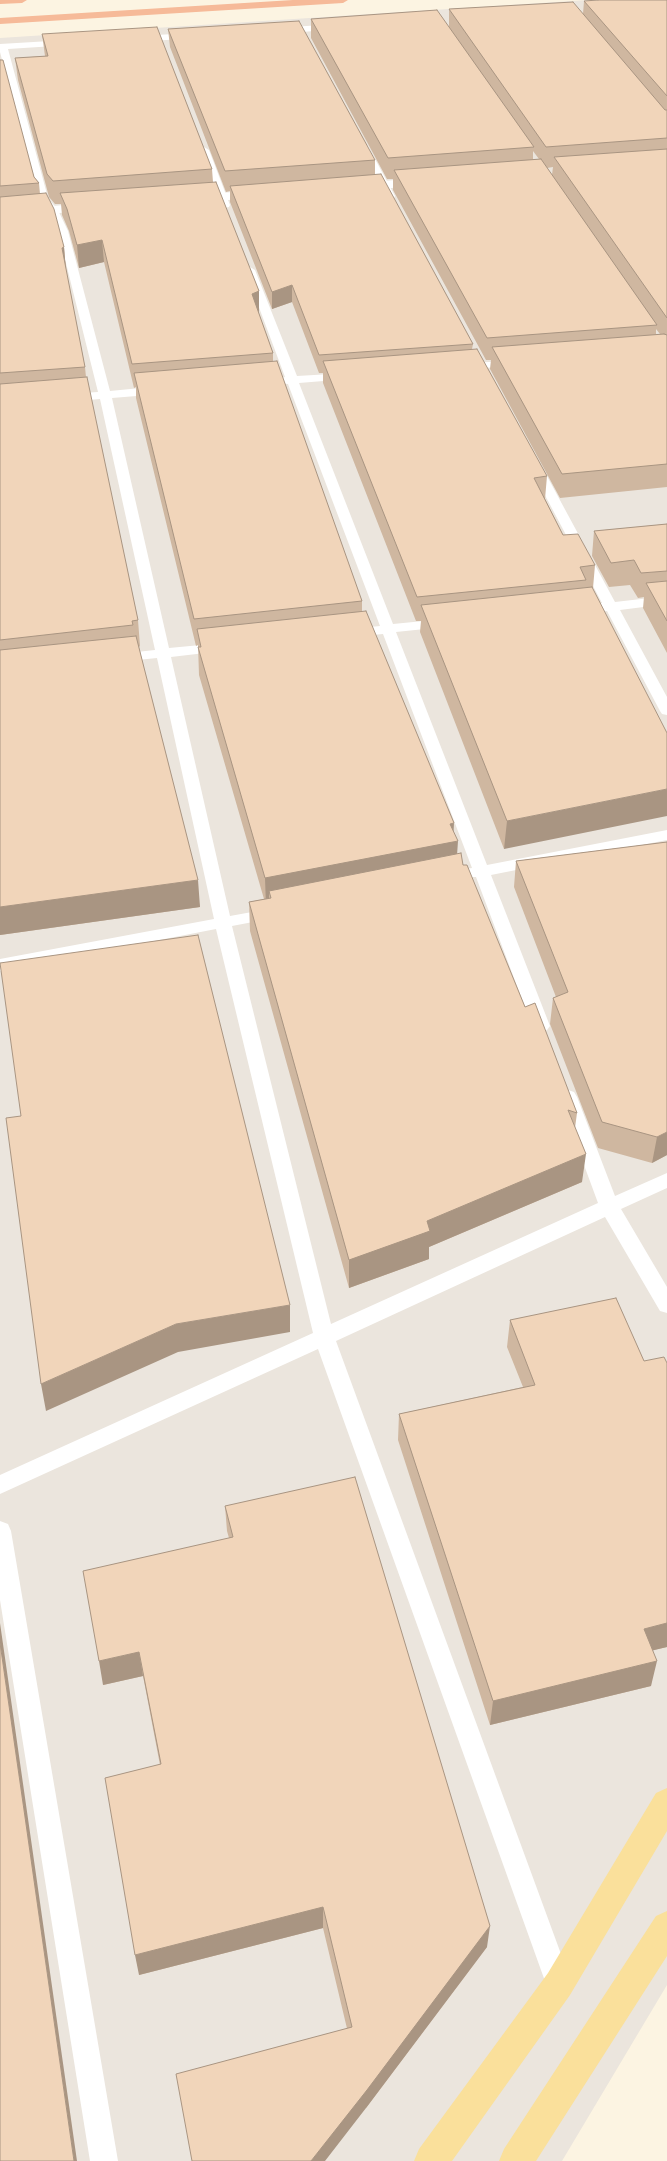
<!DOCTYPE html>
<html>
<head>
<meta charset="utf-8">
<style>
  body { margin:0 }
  canvas { display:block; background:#fcf4e2 }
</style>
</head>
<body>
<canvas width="667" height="2161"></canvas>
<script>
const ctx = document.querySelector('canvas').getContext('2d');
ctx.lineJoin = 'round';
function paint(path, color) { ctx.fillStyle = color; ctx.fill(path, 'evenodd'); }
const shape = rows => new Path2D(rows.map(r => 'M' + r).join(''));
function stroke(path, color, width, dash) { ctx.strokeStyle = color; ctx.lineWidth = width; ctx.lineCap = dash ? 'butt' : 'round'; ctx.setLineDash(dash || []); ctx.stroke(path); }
paint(shape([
  [588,0,667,0,667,1985,562,2161,0,2161,0,38]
]), '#ebe5dd');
paint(shape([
  [335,24,338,25,338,29,278,34,274,31,278,28,335,24],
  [193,33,196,34,196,38,137,42,133,39,137,36,193,33],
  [67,40,70,41,70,45,8,49,48,198,58,210,68,231,110,391,161,386,167,390,161,394,112,398,169,648,222,643,229,647,222,651,171,657,230,916,274,908,280,909,282,913,280,917,274,918,232,926,331,1324,598,1203,559,1097,562,1092,568,1090,574,1092,577,1097,615,1196,667,1173,667,1188,621,1209,667,1287,667,1313,660,1311,605,1217,336,1341,572,1984,568,1993,559,1997,550,1993,546,1984,318,1349,0,1494,0,1475,313,1333,216,929,0,971,0,959,214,919,157,658,118,662,111,658,118,654,155,650,100,399,67,402,61,398,67,394,98,392,58,231,48,211,38,199,0,52,0,44,67,40],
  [363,143,368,146,395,196,394,198,386,198,385,196,358,146,363,143],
  [204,147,209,150,230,205,229,207,225,208,220,205,199,150,204,147],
  [250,267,255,270,297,376,348,373,354,376,348,379,299,383,393,624,444,619,451,623,444,627,396,632,487,865,667,830,667,840,491,875,550,1026,547,1030,541,1032,535,1030,532,1026,476,877,466,877,464,873,466,869,472,868,383,634,351,637,344,633,351,629,380,626,288,384,278,383,276,381,278,379,285,377,245,270,250,267],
  [516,360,520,361,522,363,520,365,461,370,455,367,461,364,516,360],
  [535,461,541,465,615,602,667,596,667,604,620,610,667,697,667,715,662,714,660,711,607,611,599,612,592,608,594,605,602,603,529,465,535,461],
  [0,1521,8,1524,11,1531,118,2161,90,2161,0,1600,0,1521]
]), '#fff');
paint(shape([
  [422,178,426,179,428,182,426,185,357,191,351,187,357,183,422,178],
  [259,190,265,194,263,197,194,203,188,199,194,195,259,190],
  [91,203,95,204,97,207,95,210,0,218,0,210,91,203]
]), '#fff');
paint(shape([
  [667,1788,667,1831,570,1995,452,2161,414,2161,419,2149,548,1973,656,1793,667,1788],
  [667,1911,667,1956,536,2161,499,2161,504,2149,656,1916,667,1911]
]), '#fae09b');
paint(shape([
  [0,0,27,0,22,3,0,4,0,0],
  [293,0,348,0,343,3,0,24,0,18,293,0]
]), '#f6ba99');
paint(shape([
  [667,0,667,487,560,498,490,369,491,360,486,360,393,190,393,179,387,179,311,38,311,19,449,26,449,9,583,14,584,1],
  [533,151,539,159,533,159],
  [553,167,552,175,547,168],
  [656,329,660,334,656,334],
  [168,29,375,160,375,175,473,344,472,349,547,476,545,499,563,535,595,565,593,588,504,849,420,632,421,621,416,621,323,383,323,373,319,373,292,302,272,309,230,202,230,191,226,192,170,47],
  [42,34,212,169,213,182,259,291,259,314,273,353,273,362,362,601,362,612,453,831,457,854,463,865,525,1007,577,1113,575,1128,582,1182,429,1247,429,1259,349,1288,250,931,249,902,264,899,199,675,198,645,196,646,136,398,136,387,134,388,104,262,79,268,69,231,62,215,61,204,55,204,49,197,18,80,15,58,45,56],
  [0,60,34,177,39,183,40,194,64,247,66,270,85,367,86,377,138,620,140,646,139,647,200,907,0,935],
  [667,524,667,653,643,608,644,597,638,598,630,585,609,587,592,556,594,531],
  [667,842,667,1155,652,1163,598,1148,550,1024,553,998,556,997,514,887,516,861],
  [510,1320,644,1361,667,1363,667,1647,653,1650,651,1686,490,1725,398,1440,399,1414,523,1387,507,1347],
  [225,1506,487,1947,366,2108,323,1928,139,1975,160,1765,143,1676,103,1685,229,1538,227,1531]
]), '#cfb7a0');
paint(shape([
  [102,240,104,262,79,268,77,245],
  [64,247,66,271,62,248],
  [292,285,292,302,272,309,272,292],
  [259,291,259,314,253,317,252,294],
  [667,789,667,816,504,849,507,821],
  [454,823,453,842,458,841,456,870,271,898,269,891,269,906,266,906,265,878],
  [198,880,200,907,0,935,0,907],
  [667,1132,667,1155,652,1163,657,1137],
  [586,1154,582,1182,429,1247,429,1259,349,1288,349,1260,427,1221],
  [290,1305,290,1332,178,1352,46,1411,41,1384,176,1324],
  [0,1623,77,2161,74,2161,0,1643],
  [667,1623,667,1647,638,1654,644,1629],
  [139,1652,143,1676,103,1685,99,1661],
  [657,1661,651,1686,490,1725,493,1701],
  [323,1907,323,1928,139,1975,135,1955],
  [490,1926,487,1947,366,2108,325,2161,311,2161]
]), '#a99582');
const building = shape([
  [598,0,667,0,667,96,584,1,598,0],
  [573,2,665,110,667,110,667,138,546,147,449,9,573,2],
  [437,10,534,147,388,158,311,19,437,10],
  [299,21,375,160,225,171,168,29,299,21],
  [157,27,212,169,53,181,47,174,15,58,48,56,42,34,157,27],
  [0,60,3,60,34,177,39,183,0,186,0,60],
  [667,149,667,318,554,157,667,149],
  [541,159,657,325,487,338,394,170,541,159],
  [381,174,473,344,319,355,292,285,272,292,230,186,381,174],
  [216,182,259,291,252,294,273,353,132,364,102,240,77,245,67,209,60,193,216,182],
  [46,193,54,209,64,247,62,248,85,367,0,373,0,197,46,193],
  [664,334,667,335,667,464,562,474,492,347,664,334],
  [477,349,547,476,534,478,563,535,578,534,595,565,580,567,586,580,417,597,323,361,477,349],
  [277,361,362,601,194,619,134,373,277,361],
  [87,377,138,620,132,621,133,625,0,640,0,384,87,377],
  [667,524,667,571,641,573,634,560,611,563,594,531,667,524],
  [667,581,667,621,646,583,667,581],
  [592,587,667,733,667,789,507,821,421,605,592,587],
  [366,611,454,823,450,824,458,841,265,878,198,647,201,647,197,629,366,611],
  [136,636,198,880,0,907,0,650,136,636],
  [667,842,667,1132,657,1137,602,1122,553,998,568,992,516,861,667,842],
  [461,853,463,865,467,865,525,1007,535,1003,577,1113,568,1110,586,1154,427,1221,430,1231,349,1260,249,902,271,898,269,891,461,853],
  [198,935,290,1305,176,1324,41,1384,6,1118,21,1116,0,963,198,935],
  [616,1298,644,1361,664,1357,667,1363,667,1623,644,1629,657,1661,493,1701,399,1414,535,1385,510,1320,616,1298],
  [355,1477,490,1926,367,2090,311,2161,192,2161,176,2074,352,2027,323,1907,135,1955,105,1778,161,1764,139,1652,99,1661,83,1571,233,1537,225,1506,355,1477],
  [0,1643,24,1810,74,2161,0,2161,0,1643]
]);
paint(building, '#f1d5ba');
stroke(building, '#a99582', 1);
</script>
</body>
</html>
